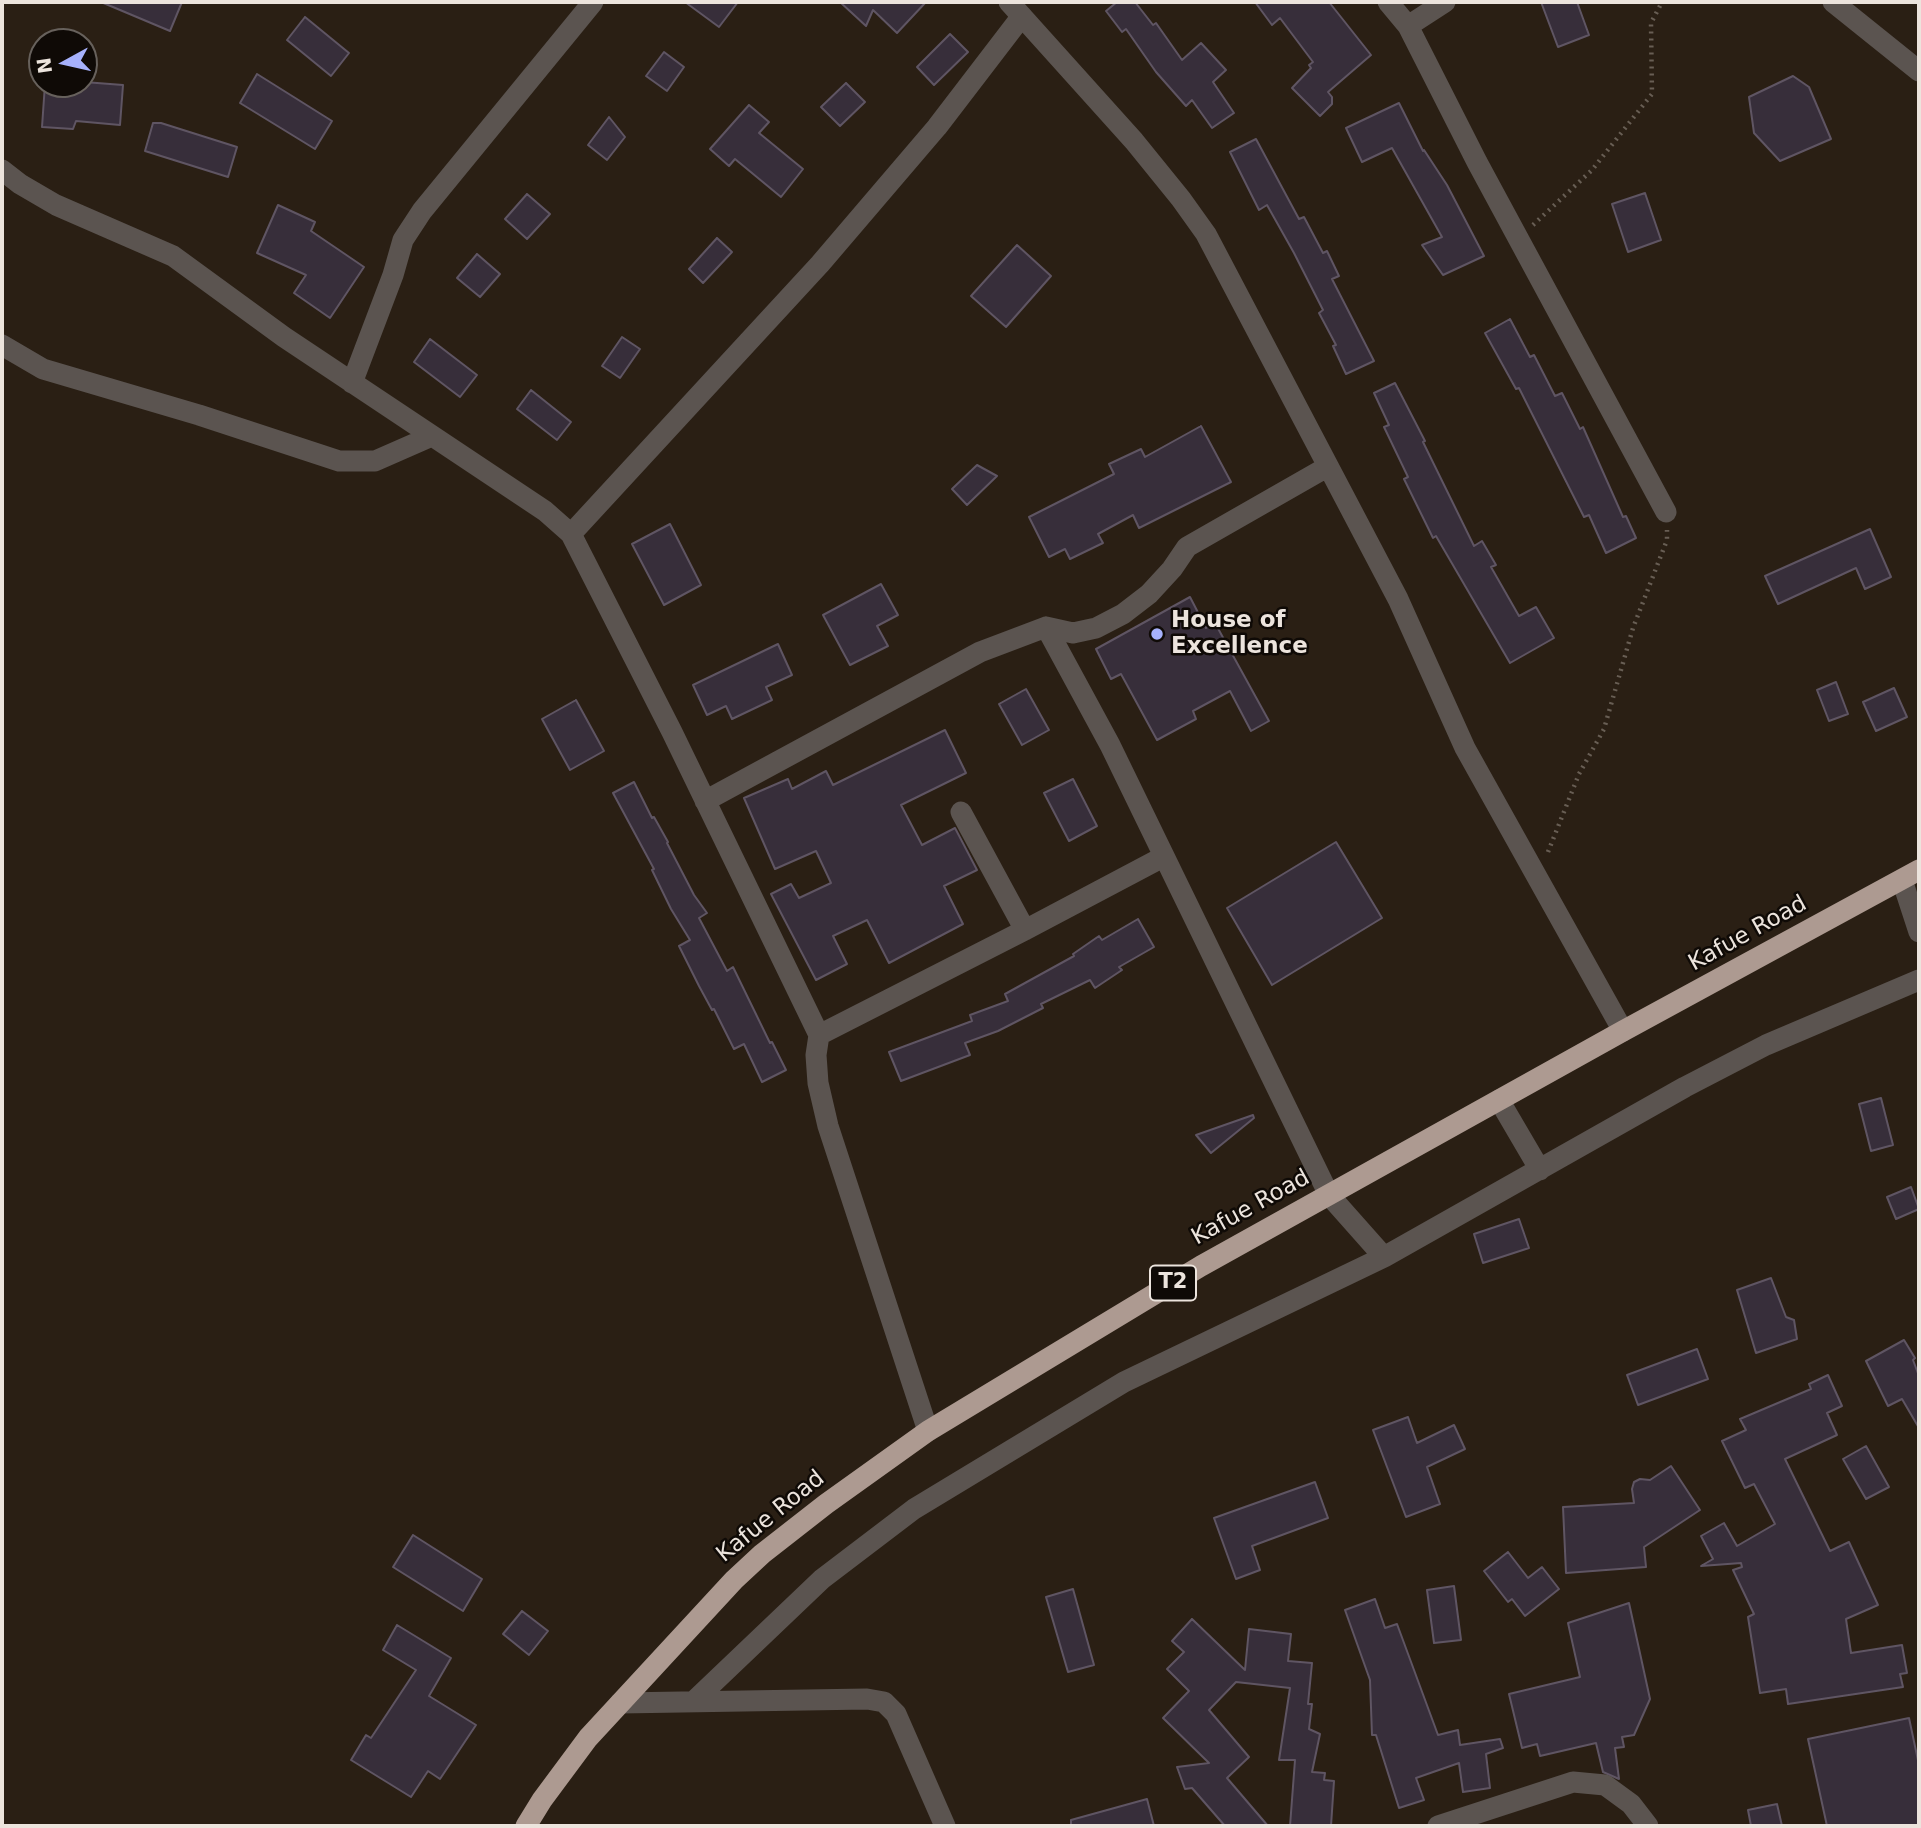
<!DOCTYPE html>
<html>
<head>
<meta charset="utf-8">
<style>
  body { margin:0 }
  #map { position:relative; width:1921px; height:1828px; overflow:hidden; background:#2a1f14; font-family:"DejaVu Sans",sans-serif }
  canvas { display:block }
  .frame { position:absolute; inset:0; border:4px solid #ece4dd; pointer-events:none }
  .north { position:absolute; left:28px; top:28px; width:70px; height:70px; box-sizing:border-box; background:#0f0a06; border:2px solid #67615c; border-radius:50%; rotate:262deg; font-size:19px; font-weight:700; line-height:28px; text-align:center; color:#ece4dd }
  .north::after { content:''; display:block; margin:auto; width:24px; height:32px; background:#a6b1fc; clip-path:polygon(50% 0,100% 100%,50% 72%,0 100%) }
</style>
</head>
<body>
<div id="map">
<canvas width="1921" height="1828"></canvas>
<div class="frame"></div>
<div class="north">N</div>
</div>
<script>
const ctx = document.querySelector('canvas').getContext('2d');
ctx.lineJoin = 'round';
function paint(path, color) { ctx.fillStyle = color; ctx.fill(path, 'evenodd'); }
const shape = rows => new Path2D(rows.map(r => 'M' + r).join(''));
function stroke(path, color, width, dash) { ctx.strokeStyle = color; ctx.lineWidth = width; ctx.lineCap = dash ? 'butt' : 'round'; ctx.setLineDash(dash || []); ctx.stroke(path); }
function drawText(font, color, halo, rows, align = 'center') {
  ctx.font = font + ' "DejaVu Sans",sans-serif'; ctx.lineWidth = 5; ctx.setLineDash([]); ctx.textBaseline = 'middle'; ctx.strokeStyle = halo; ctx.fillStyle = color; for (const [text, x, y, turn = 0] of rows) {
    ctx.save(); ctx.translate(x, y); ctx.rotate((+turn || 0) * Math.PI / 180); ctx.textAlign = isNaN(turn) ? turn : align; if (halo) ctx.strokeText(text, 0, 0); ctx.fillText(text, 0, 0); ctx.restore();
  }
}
const building = shape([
  [101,2,182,2,170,31,101,2],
  [685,2,738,2,719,27,685,2],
  [840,2,926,2,897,33,873,10,866,26,840,2],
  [1117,2,1135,2,1153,25,1156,23,1182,60,1201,43,1226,70,1213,82,1234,113,1212,128,1192,100,1186,106,1156,72,1126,29,1122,32,1106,11,1117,2],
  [1255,2,1329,2,1371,55,1328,92,1332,97,1332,104,1320,116,1292,88,1311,68,1309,65,1313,62,1280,18,1272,25,1255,2],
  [1541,2,1577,2,1589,35,1558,47,1541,2],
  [305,17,349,53,331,76,287,40,305,17],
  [950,34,968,52,934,85,917,67,950,34],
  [664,52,684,67,667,91,646,76,664,52],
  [257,74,332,121,315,149,240,103,257,74],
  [1793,76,1809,87,1831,139,1780,161,1754,133,1749,97,1793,76],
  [84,82,123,85,120,125,76,121,73,129,42,127,45,84,84,84,84,82],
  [846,83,865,102,840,126,821,107,846,83],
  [1399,103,1423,151,1424,150,1447,185,1484,256,1443,275,1422,245,1442,237,1392,148,1362,162,1346,128,1399,103],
  [749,105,769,122,759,133,803,169,781,197,735,159,729,166,710,149,749,105],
  [609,117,625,137,607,160,588,145,609,117],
  [153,123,161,123,237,147,228,177,145,151,153,123],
  [1256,139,1299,219,1304,217,1323,253,1327,251,1339,276,1332,279,1374,361,1346,374,1333,346,1336,345,1319,313,1323,310,1294,253,1267,205,1259,210,1230,152,1256,139],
  [1645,193,1661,240,1628,252,1612,204,1645,193],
  [527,194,550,214,527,239,505,219,527,194],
  [278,205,315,222,311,231,364,267,330,318,294,293,306,275,257,253,278,205],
  [717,238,732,252,703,283,689,269,717,238],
  [1017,245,1051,276,1006,327,971,296,1017,245],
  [477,254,500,274,480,297,457,278,477,254],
  [1510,319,1530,357,1534,355,1555,396,1562,393,1580,429,1583,427,1623,517,1626,516,1636,538,1606,553,1589,515,1584,517,1519,388,1516,389,1485,333,1510,319],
  [622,337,640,349,620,378,602,366,622,337],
  [430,339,477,375,460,397,414,362,430,339],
  [1395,383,1425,441,1423,442,1474,546,1482,541,1496,565,1491,567,1519,616,1536,607,1554,638,1510,663,1436,536,1433,538,1404,479,1408,477,1384,427,1389,425,1374,393,1395,383],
  [531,390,571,422,557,440,517,409,531,390],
  [1201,426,1231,482,1139,528,1133,515,1098,534,1103,543,1070,559,1065,549,1049,557,1029,517,1114,474,1109,464,1141,449,1145,457,1201,426],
  [977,465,997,476,967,505,952,489,977,465],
  [670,524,701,585,664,605,632,544,670,524],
  [1870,529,1891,577,1865,589,1856,568,1778,604,1765,576,1870,529],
  [881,584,898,615,877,626,888,646,850,665,823,615,881,584],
  [1190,597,1206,628,1215,623,1269,721,1251,731,1230,691,1193,711,1196,719,1157,740,1121,674,1111,679,1096,649,1190,597],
  [778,644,792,675,766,687,772,700,732,719,726,706,707,715,693,685,778,644],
  [1836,682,1848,714,1829,721,1817,690,1836,682],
  [1894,688,1907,717,1876,731,1863,702,1894,688],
  [1026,689,1049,730,1022,745,999,704,1026,689],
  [576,700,604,751,570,770,542,719,576,700],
  [945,730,966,773,901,805,922,845,955,828,977,870,944,886,963,924,889,963,867,920,833,936,847,964,816,980,771,894,791,884,799,898,831,883,816,851,775,869,744,798,788,779,792,789,826,771,833,785,945,730],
  [1073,779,1097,826,1069,841,1044,793,1073,779],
  [634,782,652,818,654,817,668,842,667,843,694,895,707,913,699,918,727,971,733,967,770,1043,772,1042,786,1070,762,1082,744,1044,734,1049,714,1009,712,1010,699,986,679,946,690,940,671,909,652,870,654,869,613,793,634,782],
  [1336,842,1382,918,1272,985,1227,908,1336,842],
  [1138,919,1154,947,1119,967,1122,970,1095,988,1090,980,1041,1004,1043,1008,998,1031,965,1043,970,1055,901,1081,889,1052,972,1021,970,1015,1008,1001,1005,994,1074,956,1073,954,1099,936,1102,940,1138,919],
  [1881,1098,1893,1145,1871,1151,1859,1104,1881,1098],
  [1253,1115,1254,1118,1211,1153,1196,1135,1253,1115],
  [1911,1187,1919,1209,1896,1219,1887,1197,1911,1187],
  [1519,1219,1529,1248,1483,1263,1474,1234,1519,1219],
  [1771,1278,1786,1317,1794,1320,1797,1339,1756,1353,1737,1290,1771,1278],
  [1904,1340,1915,1358,1913,1360,1919,1376,1919,1428,1902,1399,1888,1406,1866,1361,1904,1340],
  [1697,1349,1708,1379,1638,1405,1627,1375,1697,1349],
  [1828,1375,1842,1406,1827,1413,1837,1435,1785,1459,1830,1551,1849,1542,1878,1605,1846,1619,1851,1653,1902,1645,1907,1673,1900,1674,1903,1687,1788,1704,1786,1689,1760,1693,1748,1617,1754,1614,1733,1570,1742,1567,1741,1563,1701,1566,1713,1559,1701,1536,1724,1523,1737,1546,1775,1524,1754,1484,1745,1488,1722,1441,1746,1430,1740,1419,1811,1389,1809,1384,1828,1375],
  [1408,1417,1417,1443,1454,1425,1465,1449,1427,1467,1440,1504,1406,1517,1373,1430,1408,1417],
  [1866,1446,1889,1487,1866,1499,1843,1459,1866,1446],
  [1671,1466,1700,1510,1644,1547,1646,1567,1566,1573,1563,1507,1634,1503,1632,1489,1634,1482,1640,1479,1650,1480,1671,1466],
  [1315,1482,1328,1518,1252,1546,1260,1570,1236,1579,1214,1518,1315,1482],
  [413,1535,482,1579,463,1611,393,1567,413,1535],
  [1508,1552,1528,1578,1542,1567,1559,1589,1525,1616,1512,1599,1508,1602,1484,1571,1508,1552],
  [1454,1586,1461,1640,1434,1643,1427,1590,1454,1586],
  [1073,1589,1094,1665,1068,1672,1046,1597,1073,1589],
  [1375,1599,1385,1628,1397,1624,1438,1735,1458,1730,1460,1745,1500,1739,1503,1748,1486,1754,1490,1788,1463,1792,1459,1763,1416,1778,1424,1800,1399,1808,1376,1735,1372,1735,1370,1680,1345,1610,1375,1599],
  [1629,1603,1650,1699,1634,1735,1622,1737,1624,1747,1615,1748,1619,1779,1603,1772,1596,1743,1540,1756,1537,1744,1522,1748,1509,1694,1580,1677,1568,1623,1629,1603],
  [522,1611,548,1631,529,1655,503,1634,522,1611],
  [1192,1619,1245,1670,1249,1629,1291,1634,1288,1661,1312,1663,1308,1704,1312,1704,1309,1729,1320,1734,1312,1772,1325,1773,1324,1780,1334,1781,1331,1826,1290,1826,1295,1760,1279,1760,1290,1688,1236,1682,1209,1710,1249,1757,1227,1778,1268,1826,1225,1826,1192,1788,1185,1789,1177,1767,1209,1763,1163,1718,1189,1691,1167,1669,1184,1652,1172,1641,1192,1619],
  [397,1625,451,1658,429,1696,476,1725,440,1779,428,1771,411,1797,351,1760,366,1735,371,1738,416,1670,383,1650,397,1625],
  [1909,1718,1919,1765,1919,1826,1827,1826,1808,1739,1909,1718],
  [1147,1799,1154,1826,1071,1826,1071,1820,1147,1799],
  [1777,1804,1782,1826,1751,1826,1748,1810,1777,1804]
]);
paint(building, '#372e3a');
stroke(building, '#5f5563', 2);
stroke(shape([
  [1533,225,1592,170,1652,94,1651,23,1662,2],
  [1548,852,1579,774,1604,729,1633,628,1667,540,1667,530]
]), '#685e54', 4.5, [2, 5]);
stroke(shape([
  [1009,2,1134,141,1181,199,1206,234,1398,599,1465,748,1623,1031],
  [1388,2,1408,26,1477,162,1666,512],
  [1833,2,1919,71],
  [1408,26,1445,2],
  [2,170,20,184,56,205,173,256,284,337,545,511,571,534,672,732,819,1035,816,1055,818,1083,828,1126,928,1431],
  [2,345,43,369,199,415,339,461,375,461,432,436],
  [352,383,393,275,403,240,422,211,593,2],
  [571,534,820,264,937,127,1022,16],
  [705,801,980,652,1046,627,1073,633,1096,628,1123,614,1149,594,1172,569,1187,547,1327,467],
  [961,812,1025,930],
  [1902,880,1919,932],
  [819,1035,1025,930,1163,857],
  [1499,1100,1540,1170],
  [1384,1257,1685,1087,1766,1045,1919,980],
  [693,1702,822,1579,914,1509,1124,1382,1384,1257,1329,1195,1110,745,1046,627],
  [620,1703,867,1699,884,1702,896,1714,945,1826],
  [1438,1826,1573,1782,1605,1785,1631,1804,1648,1826]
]), '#5b5450', 21);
stroke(shape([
  [526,1826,542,1800,588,1738,734,1580,762,1554,826,1504,928,1431,1201,1266,1623,1031,1919,870]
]), '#ad9a91', 21);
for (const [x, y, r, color] of [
  [1157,634,7,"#a6b1fc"]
]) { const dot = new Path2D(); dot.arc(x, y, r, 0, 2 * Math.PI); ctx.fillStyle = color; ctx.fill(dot); stroke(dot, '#0f0a06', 2.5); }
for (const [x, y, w] of [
  [1173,1283,46]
]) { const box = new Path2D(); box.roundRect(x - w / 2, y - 17.5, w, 35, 5); ctx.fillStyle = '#0f0a06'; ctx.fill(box); stroke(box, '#ece4dd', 2); }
drawText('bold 21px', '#ece4dd', null, [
  ["T2",1173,1283]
]);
drawText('bold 23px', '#ece4dd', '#0f0a06', [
  ["House of",1171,621],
  ["Excellence",1171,647]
], 'left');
drawText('23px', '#ece4dd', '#0f0a06', [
  ["Kafue Road",1748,934,-29],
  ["Kafue Road",1251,1208,-29],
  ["Kafue Road",771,1517,-39]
]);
</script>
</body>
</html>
